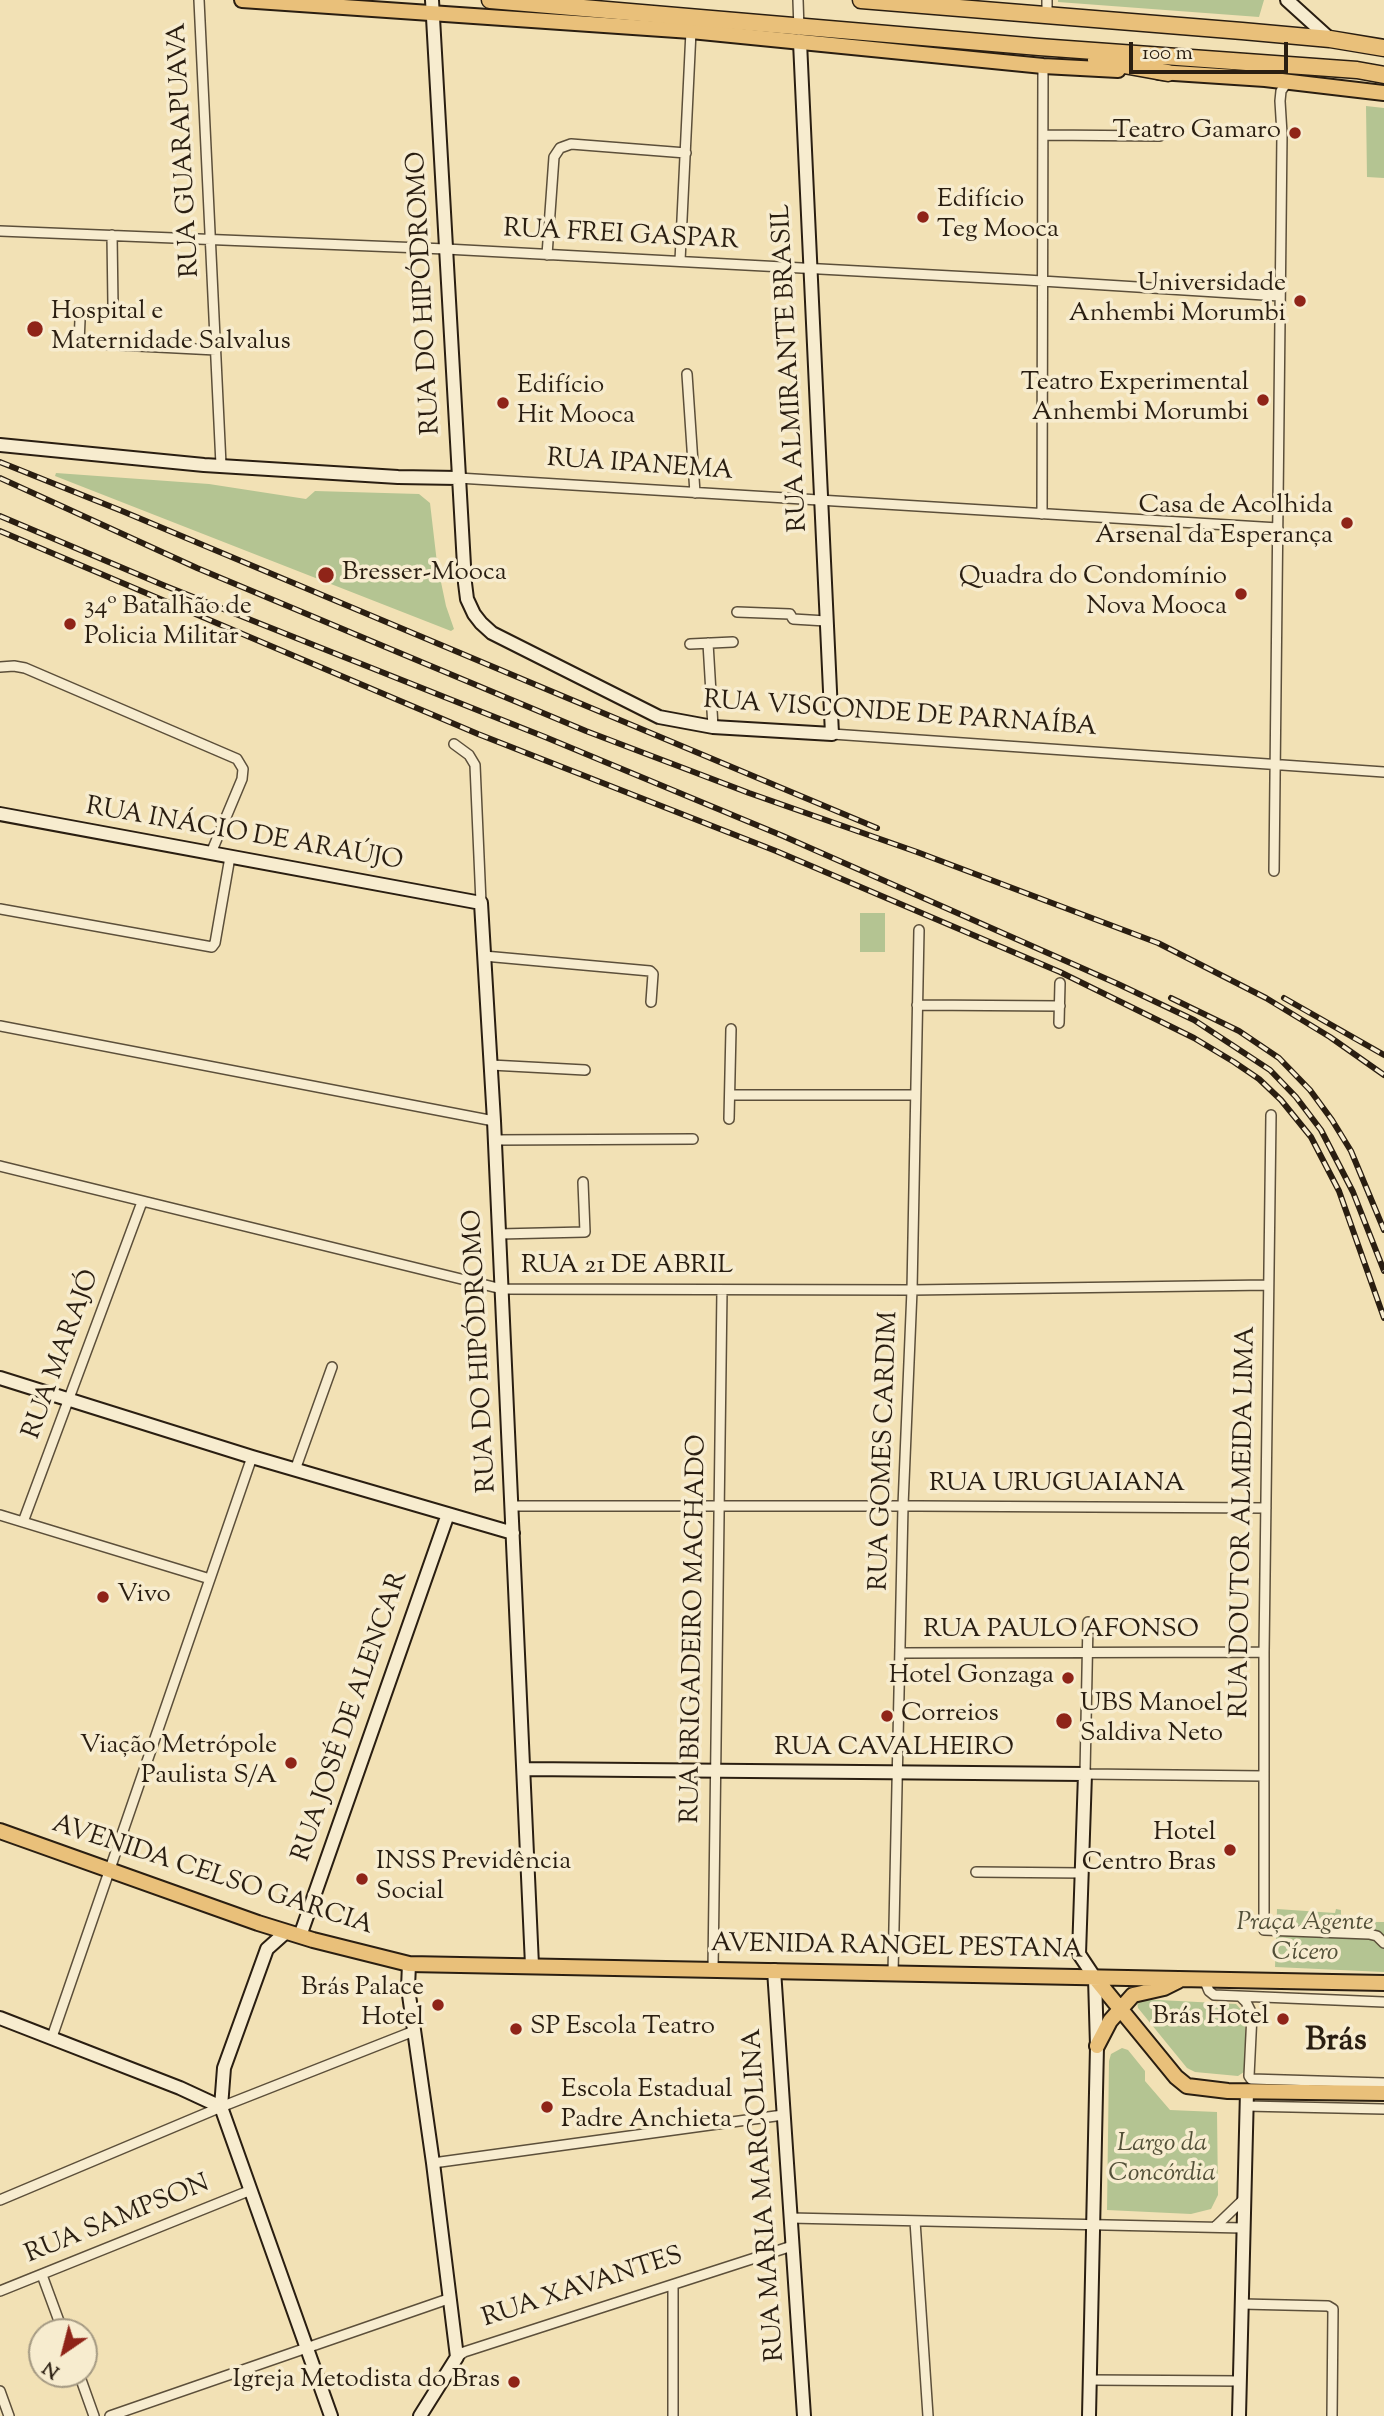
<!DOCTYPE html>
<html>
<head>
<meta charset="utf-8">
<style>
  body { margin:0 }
  #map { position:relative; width:1384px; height:2416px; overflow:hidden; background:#f2e1b5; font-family:"Sorts Mill Goudy",serif }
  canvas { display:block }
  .north { position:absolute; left:28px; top:2318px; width:70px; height:70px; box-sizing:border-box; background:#f7eccf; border:2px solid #a59a83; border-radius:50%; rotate:215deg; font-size:19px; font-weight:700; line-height:28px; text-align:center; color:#2a1e11 }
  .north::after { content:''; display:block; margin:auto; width:24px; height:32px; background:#8f2418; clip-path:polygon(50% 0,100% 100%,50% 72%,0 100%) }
  .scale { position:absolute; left:1129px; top:42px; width:159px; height:32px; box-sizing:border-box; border:4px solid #2a1e11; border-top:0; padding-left:9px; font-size:21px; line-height:24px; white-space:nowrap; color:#2a1e11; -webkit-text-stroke:5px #f7eccf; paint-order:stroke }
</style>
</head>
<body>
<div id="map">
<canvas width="1384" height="2416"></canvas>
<div class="north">N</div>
<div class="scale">100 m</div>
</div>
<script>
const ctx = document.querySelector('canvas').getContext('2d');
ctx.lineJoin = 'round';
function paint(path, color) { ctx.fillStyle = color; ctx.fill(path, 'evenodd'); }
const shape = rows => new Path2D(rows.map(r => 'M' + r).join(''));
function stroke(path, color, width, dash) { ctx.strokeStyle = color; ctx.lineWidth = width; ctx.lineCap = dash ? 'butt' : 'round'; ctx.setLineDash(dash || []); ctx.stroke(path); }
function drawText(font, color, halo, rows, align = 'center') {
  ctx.font = font + ' "Sorts Mill Goudy",serif'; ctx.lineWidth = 7; ctx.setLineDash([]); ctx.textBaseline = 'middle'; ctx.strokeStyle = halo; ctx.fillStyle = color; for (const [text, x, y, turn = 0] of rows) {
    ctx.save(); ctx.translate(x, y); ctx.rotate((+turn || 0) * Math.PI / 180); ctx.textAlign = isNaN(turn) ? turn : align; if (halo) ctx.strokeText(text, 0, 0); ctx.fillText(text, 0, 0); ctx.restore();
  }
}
paint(shape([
  [1058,0,1264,0,1259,17,1058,2],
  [1366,106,1384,108,1384,178,1367,177],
  [56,473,209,484,306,499,315,491,419,494,430,503,437,563,446,606,454,629,451,631,55,476],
  [860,913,885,913,885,952,860,952],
  [1277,1909,1335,1913,1336,1909,1341,1910,1341,1915,1371,1918,1371,1922,1384,1922,1384,1972,1275,1967],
  [1140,1999,1236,2004,1246,2015,1244,2072,1238,2076,1195,2072,1187,2068,1138,2008,1137,2002],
  [1122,2048,1128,2050,1145,2071,1145,2081,1170,2110,1217,2112,1218,2195,1211,2209,1191,2214,1107,2210,1109,2061,1111,2054]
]), '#b4c492');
const street = shape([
  [199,0,221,465],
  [798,0,799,30],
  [1047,16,1047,0],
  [1044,135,1160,136],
  [0,231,446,249,1026,280,1280,296],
  [112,235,113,305],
  [547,255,554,157,560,148,571,144,686,153],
  [680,261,691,31],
  [80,320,79,343,216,350],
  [687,374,695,493],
  [458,478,1278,528],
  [1042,514,1043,66],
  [737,612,790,614,793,619,826,621],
  [708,643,713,727],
  [690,644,733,642],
  [0,667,14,666,25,668,237,759,243,769,242,779,211,853],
  [832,734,1384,772],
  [454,744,469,755,475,765,481,903],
  [1274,871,1282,134,1280,101,1281,91,1288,81],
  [0,909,212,947,215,943,230,857],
  [484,956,650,971,653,974,651,1002],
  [917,1005,1060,1006],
  [1059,1023,1060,983],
  [0,1026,494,1121],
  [491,1065,585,1070],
  [730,1095,915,1095],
  [1271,1115,1264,1652,1264,1930,1369,1934,1377,1936,1384,1943],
  [729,1119,731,1029],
  [495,1140,693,1139],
  [0,1166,502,1289,912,1290,1268,1285],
  [499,1234,585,1232,583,1182],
  [295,1470,332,1367],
  [512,1506,918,1506,1266,1508],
  [0,1515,210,1579],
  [23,1522,142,1202],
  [1088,1622,1085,1774,1264,1776],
  [901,1653,1264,1652],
  [976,1872,1082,1873],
  [713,1969,722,1290],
  [893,1973,903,1506,912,1290,919,930],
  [1204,1979,1209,1991,1214,1995,1384,2002],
  [1241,1997,1246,2002,1252,2014,1249,2076,1251,2079,1384,2083],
  [52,2037,252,1457],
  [1246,2106,1384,2109],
  [433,2163,783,2115],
  [0,2200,221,2107,414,2031],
  [790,2218,1243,2228],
  [915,2221,928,2416],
  [1216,2226,1244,2199],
  [42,2275,63,2332],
  [673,2285,673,2416],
  [0,2291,251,2190],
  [1242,2304,1328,2306,1333,2309,1332,2416],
  [457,2357,464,2352,792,2246],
  [79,2374,94,2416],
  [1090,2380,1240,2381],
  [0,2391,9,2416],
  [110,2416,448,2299]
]);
const secondary = shape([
  [432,0,465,583,467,599,474,614,481,623,492,633,659,717,713,727,832,734,800,42],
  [1287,0,1330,39],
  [0,445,204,465,398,477,458,478],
  [0,814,481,903,494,1121,532,1965],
  [0,1378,252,1457,513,1533],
  [525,1769,1085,1774,1079,1954,1095,1978,1097,2046,1089,2416],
  [286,1932,267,1949,224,2068,221,2107,331,2416],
  [300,1936,448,1514],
  [409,1964,408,1988,433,2163,457,2357,420,2416],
  [774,1970,804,2416],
  [0,2018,180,2088,221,2107],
  [1239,2416,1247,2091]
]);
const primary = shape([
  [242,0,691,31,1043,66,1118,70],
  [1159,72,1265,79,1384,93],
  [0,1831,258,1923,313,1940,409,1964,1384,1983],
  [1095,1978,1176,2077,1187,2086,1228,2091,1384,2093],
  [1097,2046,1110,2021,1133,1995,1164,1988,1178,1981]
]);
const highway = shape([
  [490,0,1039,47,1357,70,1384,75],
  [861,0,1242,31,1330,39,1384,48],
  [1096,60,1168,73]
]);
stroke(street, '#5c4f3a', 12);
stroke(secondary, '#2a1e11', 16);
stroke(primary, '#2a1e11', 18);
stroke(highway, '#2a1e11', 19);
stroke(street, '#f7eccf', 9);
stroke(secondary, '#f7eccf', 12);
stroke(primary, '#e9c07a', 14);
stroke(highway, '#e9c07a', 16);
const rail = shape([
  [0,462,122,511,877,828],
  [0,478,197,568,586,731,749,793,917,852,1158,943,1266,998,1330,1037,1384,1075],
  [0,516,163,585,545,737,783,836,1118,984,1194,1020,1270,1070,1296,1097,1321,1130,1353,1192,1384,1271],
  [0,531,478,734,776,851,1060,972,1194,1038,1234,1062,1259,1079,1281,1100,1311,1137,1339,1191,1384,1318],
  [1171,998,1239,1031,1279,1058,1310,1090,1332,1120,1351,1151,1384,1230],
  [1284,998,1384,1055]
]);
stroke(rail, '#2a1e11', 6);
stroke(rail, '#f7eccf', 3.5, [10]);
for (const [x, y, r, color] of [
  [1295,133,7,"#8f2418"],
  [923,217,7,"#8f2418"],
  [1300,301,7,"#8f2418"],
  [35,329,9,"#8f2418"],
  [1263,400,7,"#8f2418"],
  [503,403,7,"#8f2418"],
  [1347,523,7,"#8f2418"],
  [326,575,9,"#8f2418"],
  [1241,594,7,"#8f2418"],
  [70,624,7,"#8f2418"],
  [103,1597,7,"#8f2418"],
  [1068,1678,7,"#8f2418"],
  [887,1716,7,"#8f2418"],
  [1064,1721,9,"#8f2418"],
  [291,1763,7,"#8f2418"],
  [1230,1850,7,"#8f2418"],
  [362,1879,7,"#8f2418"],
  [438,2005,7,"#8f2418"],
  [1283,2019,7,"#8f2418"],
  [516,2029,7,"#8f2418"],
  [547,2107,7,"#8f2418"],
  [514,2382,7,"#8f2418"]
]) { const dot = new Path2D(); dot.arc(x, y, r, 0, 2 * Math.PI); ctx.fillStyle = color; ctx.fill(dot); stroke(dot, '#f7eccf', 2.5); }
drawText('26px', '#2a1e11', '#f7eccf', [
  ["Teatro Gamaro",1281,133],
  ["Edifício",937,202,"left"],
  ["Teg Mooca",937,232,"left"],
  ["Universidade",1286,286],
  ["Anhembi Morumbi",1286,316],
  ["Hospital e",51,314,"left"],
  ["Maternidade Salvalus",51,344,"left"],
  ["Teatro Experimental",1249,385],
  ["Anhembi Morumbi",1249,415],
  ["Edifício",517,388,"left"],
  ["Hit Mooca",517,418,"left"],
  ["Casa de Acolhida",1333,508],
  ["Arsenal da Esperança",1333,538],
  ["Bresser-Mooca",342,575,"left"],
  ["Quadra do Condomínio",1227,579],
  ["Nova Mooca",1227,609],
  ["34º Batalhão de",84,609,"left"],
  ["Policia Militar",84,639,"left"],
  ["Vivo",117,1597,"left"],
  ["Hotel Gonzaga",1054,1678],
  ["UBS Manoel",1080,1706,"left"],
  ["Saldiva Neto",1080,1736,"left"],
  ["Correios",901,1716,"left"],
  ["Viação Metrópole",277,1748],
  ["Paulista S/A",277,1778],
  ["Hotel",1216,1835],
  ["Centro Bras",1216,1865],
  ["INSS Previdência",376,1864,"left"],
  ["Social",376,1894,"left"],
  ["Brás Palace",424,1990],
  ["Hotel",424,2020],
  ["Brás Hotel",1269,2019],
  ["SP Escola Teatro",530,2029,"left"],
  ["Escola Estadual",561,2092,"left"],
  ["Padre Anchieta",561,2122,"left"],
  ["Igreja Metodista do Bras",500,2382]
], 'right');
drawText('26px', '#2a1e11', '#f7eccf', [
  ["RUA GUARAPUAVA",186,150,-93],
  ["RUA FREI GASPAR",621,237,3],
  ["RUA DO HIPÓDROMO",426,293,-93],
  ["RUA ALMIRANTE BRASIL",792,368,-93],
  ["RUA IPANEMA",640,467,4],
  ["RUA VISCONDE DE PARNAÍBA",900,716,4],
  ["RUA INÁCIO DE ARAÚJO",244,836,10],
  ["RUA 21 DE ABRIL",627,1268],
  ["RUA DO HIPÓDROMO",482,1351,-93],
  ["RUA MARAJÓ",63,1355,-70],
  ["RUA GOMES CARDIM",886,1451,-88],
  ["RUA URUGUAIANA",1057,1486],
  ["RUA DOUTOR ALMEIDA LIMA",1245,1522,-89],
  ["RUA BRIGADEIRO MACHADO",696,1629,-89],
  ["RUA PAULO AFONSO",1061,1632],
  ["RUA JOSÉ DE ALENCAR",352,1717,-71],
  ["RUA CAVALHEIRO",894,1750],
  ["AVENIDA CELSO GARCIA",212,1877,18],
  ["AVENIDA RANGEL PESTANA",897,1949,1],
  ["RUA MARIA MARCOLINA",766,2195,-94],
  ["RUA SAMPSON",118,2221,-22],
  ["RUA XAVANTES",583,2289,-18]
]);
drawText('italic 26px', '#535038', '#f7eccf', [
  ["Praça Agente",1305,1925],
  ["Cícero",1305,1955],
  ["Largo da",1162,2146],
  ["Concórdia",1162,2176]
]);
drawText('bold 33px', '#2a1e11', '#f7eccf', [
  ["Brás",1336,2043]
]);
</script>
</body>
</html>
